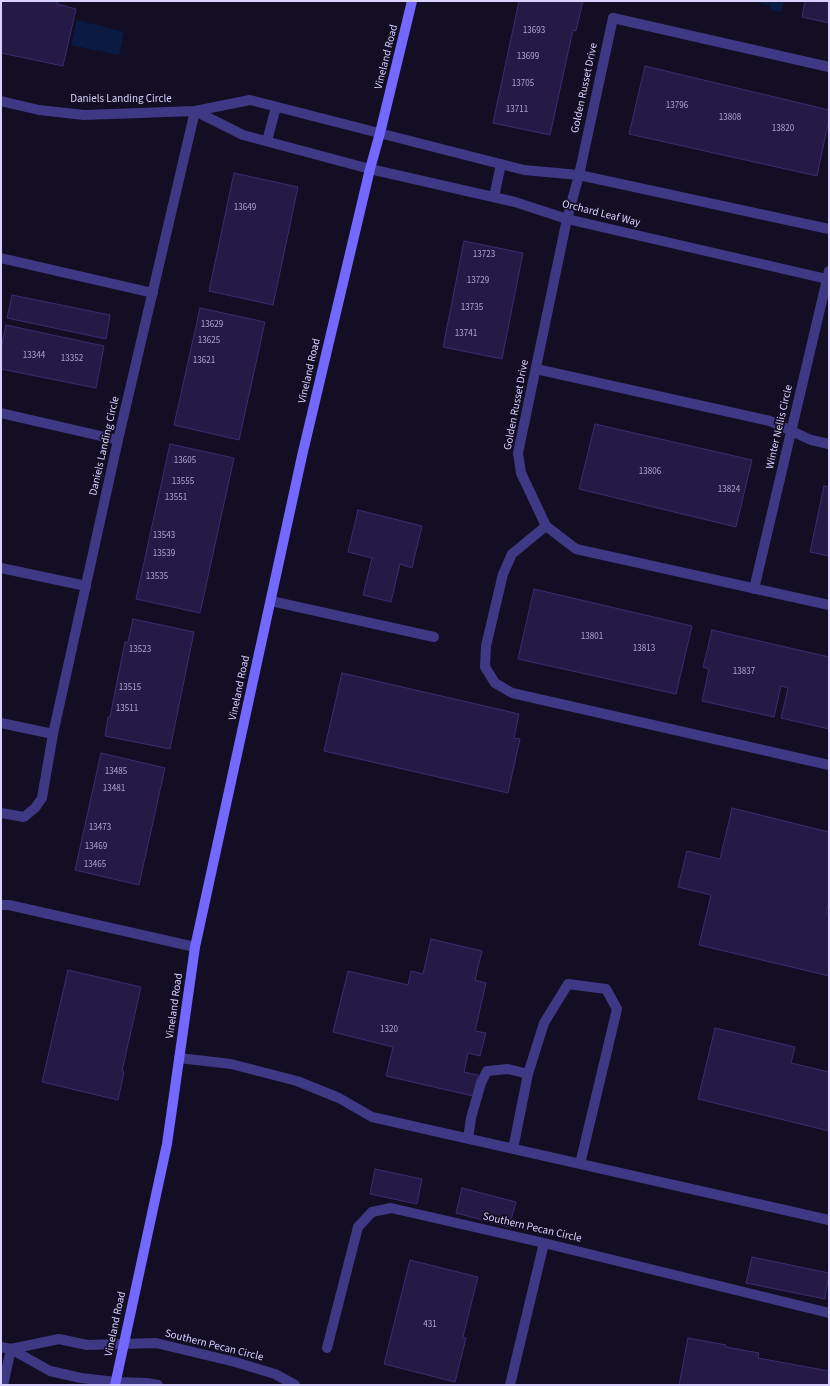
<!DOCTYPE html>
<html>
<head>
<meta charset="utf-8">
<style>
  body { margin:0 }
  #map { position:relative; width:830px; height:1386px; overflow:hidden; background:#130e24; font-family:"Source Sans 3",sans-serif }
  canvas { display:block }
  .frame { position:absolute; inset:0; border:2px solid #d9d1ff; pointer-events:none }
</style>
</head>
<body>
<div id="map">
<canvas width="830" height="1386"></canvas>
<div class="frame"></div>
</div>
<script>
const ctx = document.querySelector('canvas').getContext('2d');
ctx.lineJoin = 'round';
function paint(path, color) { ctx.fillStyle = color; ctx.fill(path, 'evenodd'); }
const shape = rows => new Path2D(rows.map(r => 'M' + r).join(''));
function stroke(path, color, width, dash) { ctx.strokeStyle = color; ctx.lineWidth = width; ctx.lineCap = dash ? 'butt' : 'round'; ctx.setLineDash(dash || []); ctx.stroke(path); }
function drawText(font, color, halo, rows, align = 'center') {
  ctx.font = font + ' "Source Sans 3",sans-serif'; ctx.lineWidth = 3.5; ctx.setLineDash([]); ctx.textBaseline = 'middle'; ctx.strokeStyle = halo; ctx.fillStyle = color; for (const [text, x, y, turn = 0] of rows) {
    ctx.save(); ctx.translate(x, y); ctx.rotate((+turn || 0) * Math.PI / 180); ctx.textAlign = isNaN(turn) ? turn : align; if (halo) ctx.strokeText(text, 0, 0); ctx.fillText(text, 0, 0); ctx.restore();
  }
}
paint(shape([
  [750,1,784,1,782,12,770,10,771,5],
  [77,20,124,32,119,55,71,45]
]), '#091b42');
const building = shape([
  [1,1,58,1,57,4,76,9,63,66,1,53,1,1],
  [519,1,583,1,576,31,573,30,550,135,493,123,519,1],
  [805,1,829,1,829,23,802,17,805,1],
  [645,66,829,110,829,119,817,176,629,134,645,66],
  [234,173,298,187,273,305,209,291,234,173],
  [464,241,523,253,502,359,443,347,464,241],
  [12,295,110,315,106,339,7,318,12,295],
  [200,308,265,322,239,440,174,425,200,308],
  [6,325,104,346,96,388,1,369,1,348,6,325],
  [595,424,752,460,736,527,579,489,595,424],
  [170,444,234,458,200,613,136,599,170,444],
  [824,486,829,487,829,556,810,552,824,486],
  [358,510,422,526,412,568,400,564,391,602,363,595,372,558,348,552,358,510],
  [534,589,692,626,676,694,518,659,534,589],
  [133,619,194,632,170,749,105,736,108,717,110,717,125,642,128,642,133,619],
  [712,630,829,657,829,729,781,718,788,688,781,686,774,717,702,701,709,669,703,667,712,630],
  [342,673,519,714,514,738,520,739,508,793,324,751,342,673],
  [101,753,165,768,139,885,75,870,101,753],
  [732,808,829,832,829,901,826,913,829,914,829,976,699,945,711,895,678,887,687,851,720,859,732,808],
  [431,939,482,951,475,980,486,983,475,1031,486,1033,480,1056,468,1053,464,1072,478,1075,473,1096,386,1076,393,1047,333,1032,348,971,408,985,411,971,423,974,431,939],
  [68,970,141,987,122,1071,124,1072,118,1100,42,1082,68,970],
  [715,1028,795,1047,791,1063,829,1072,829,1131,698,1099,715,1028],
  [375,1169,422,1179,417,1204,370,1194,375,1169],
  [462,1188,516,1202,509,1227,456,1213,462,1188],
  [752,1257,829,1273,825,1299,746,1283,752,1257],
  [410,1260,478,1277,463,1337,466,1338,455,1382,384,1364,410,1260],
  [688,1338,726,1345,726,1347,759,1353,758,1358,829,1371,829,1385,679,1385,688,1338]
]);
paint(building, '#251a46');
stroke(building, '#3d2b72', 1);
stroke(shape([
  [613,18,829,67],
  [1,258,153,293],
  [536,369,770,421,811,440,829,444],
  [546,526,512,554,503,574,486,646,485,667,495,683,512,693,829,765],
  [1,568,86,586],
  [271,601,434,637],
  [1,905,9,905,195,947],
  [179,1058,231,1064,297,1081,339,1098,372,1117,829,1220],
  [528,1074,544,1023,568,984,606,989,617,1009,580,1164],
  [468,1139,471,1118,481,1083,487,1071,508,1069,528,1074,513,1149],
  [1,1347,11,1349,50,1371,81,1378,116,1382,147,1383,158,1385],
  [327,1348,358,1227,372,1212,391,1208,544,1243,829,1313],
  [11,1349,59,1339,87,1345,156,1343,235,1362,275,1374,295,1385],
  [3,1385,11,1349],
  [510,1385,544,1243]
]), '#3f3884', 10);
stroke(shape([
  [613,18,579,175,567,219,518,453,521,473,546,526,576,549,829,605],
  [1,101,39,110,84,115,195,111,250,100,524,170,579,175,829,229],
  [195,111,243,135,370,169,515,202,567,219,827,279],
  [267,141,276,107],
  [494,197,501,164],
  [1,413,118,440],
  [754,589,829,271],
  [1,723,53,734,118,440,195,111],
  [1,813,24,817,35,808,42,798,53,734]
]), '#3f3884', 10);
stroke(shape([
  [115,1385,167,1144,195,947,302,456,370,169,380,133,412,1]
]), '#7368ff', 10);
drawText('9px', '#aca3d1', null, [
  ["13693",534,31],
  ["13699",528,57],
  ["13705",523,84],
  ["13796",677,106],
  ["13711",517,110],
  ["13808",730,118],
  ["13820",783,129],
  ["13649",245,208],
  ["13723",484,255],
  ["13729",478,281],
  ["13735",472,308],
  ["13629",212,325],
  ["13741",466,334],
  ["13625",209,341],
  ["13344",34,356],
  ["13352",72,359],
  ["13621",204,361],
  ["13605",185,461],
  ["13806",650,472],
  ["13555",183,482],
  ["13824",729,490],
  ["13551",176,498],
  ["13543",164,536],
  ["13539",164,554],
  ["13535",157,577],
  ["13801",592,637],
  ["13813",644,649],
  ["13523",140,650],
  ["13837",744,672],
  ["13515",130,688],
  ["13511",127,709],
  ["13485",116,772],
  ["13481",114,789],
  ["13473",100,828],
  ["13469",96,847],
  ["13465",95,865],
  ["1320",389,1030],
  ["431",430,1325]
]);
drawText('11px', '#d9d1ff', '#130e24', [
  ["Vineland Road",387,57,-76],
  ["Golden Russet Drive",585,88,-78],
  ["Daniels Landing Circle",121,100],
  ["Orchard Leaf Way",601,214,14],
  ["Vineland Road",310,371,-77],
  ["Golden Russet Drive",517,405,-79],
  ["Winter Nellis Circle",780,427,-77],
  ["Daniels Landing Circle",105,446,-77],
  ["Vineland Road",240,688,-78],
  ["Vineland Road",175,1006,-82],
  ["Southern Pecan Circle",532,1228,13],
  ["Vineland Road",116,1324,-78],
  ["Southern Pecan Circle",214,1346,14]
]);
</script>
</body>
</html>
